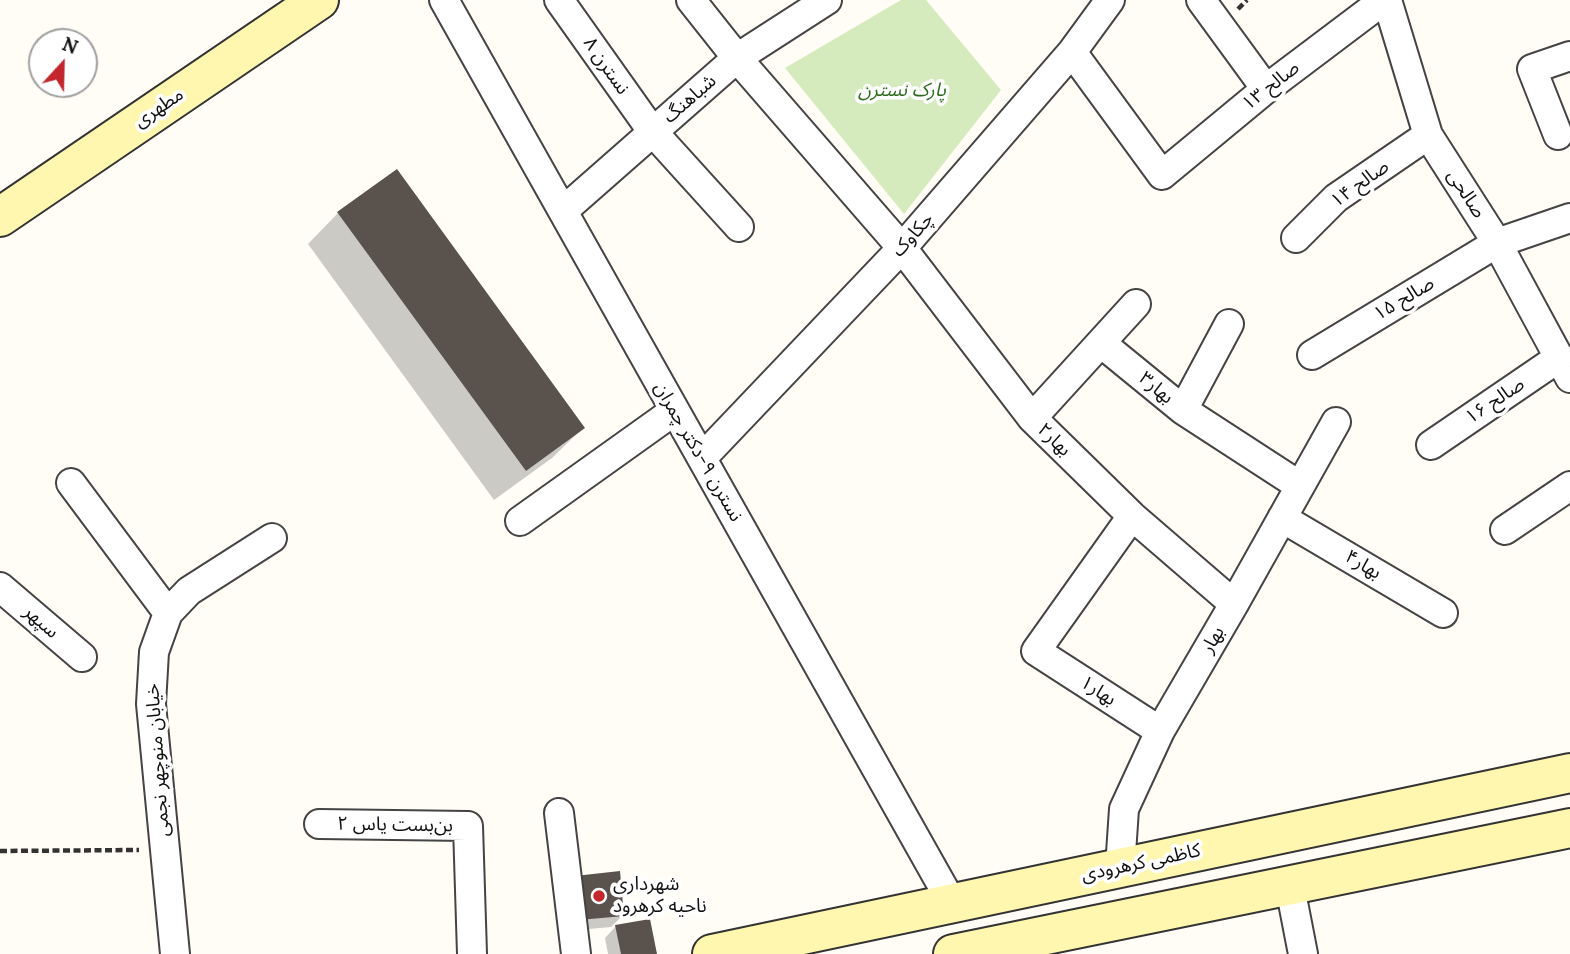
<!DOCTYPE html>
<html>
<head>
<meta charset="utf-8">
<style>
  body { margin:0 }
  #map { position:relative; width:1570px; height:954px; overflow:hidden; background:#fffdf5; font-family:Lora,serif }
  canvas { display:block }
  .north { position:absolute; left:28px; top:28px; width:70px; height:70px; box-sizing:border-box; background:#fff; border:2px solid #a0a0a0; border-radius:50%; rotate:22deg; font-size:19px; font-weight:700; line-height:28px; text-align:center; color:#111 }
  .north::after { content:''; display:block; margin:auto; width:24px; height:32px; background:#c4262e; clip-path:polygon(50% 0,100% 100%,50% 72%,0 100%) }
</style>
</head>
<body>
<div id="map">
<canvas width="1570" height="954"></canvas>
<div class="north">N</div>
</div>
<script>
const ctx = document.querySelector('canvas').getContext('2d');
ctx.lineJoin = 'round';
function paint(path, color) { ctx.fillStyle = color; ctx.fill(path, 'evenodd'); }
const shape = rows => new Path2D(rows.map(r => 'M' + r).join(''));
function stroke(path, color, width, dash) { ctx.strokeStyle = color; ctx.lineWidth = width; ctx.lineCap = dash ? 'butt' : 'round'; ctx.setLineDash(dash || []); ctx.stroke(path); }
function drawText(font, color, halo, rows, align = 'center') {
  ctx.font = font + ' Lora,"Noto Sans Arabic",serif'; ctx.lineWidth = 7; ctx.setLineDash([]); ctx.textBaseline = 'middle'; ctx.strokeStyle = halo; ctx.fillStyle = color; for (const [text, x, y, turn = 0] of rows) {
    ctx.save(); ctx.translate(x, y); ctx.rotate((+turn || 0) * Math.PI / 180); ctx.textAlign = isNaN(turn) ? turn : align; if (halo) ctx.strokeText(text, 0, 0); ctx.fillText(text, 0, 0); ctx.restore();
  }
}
paint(shape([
  [901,0,926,0,1001,90,904,214,785,68]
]), '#d5ebbd');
paint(shape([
  [338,213,583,428,552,458,494,500,308,244],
  [564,889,623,915,611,927,568,931],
  [616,926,655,954,608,954,605,938]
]), '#0003');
paint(shape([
  [397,169,585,428,526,471,337,212],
  [620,871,624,916,579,920,575,876],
  [650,919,657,954,621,954,615,925]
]), '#5a524d');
const street = shape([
  [444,0,952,903],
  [559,0,652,131,739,227],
  [691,0,737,58,902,248,1032,418,1132,516,1234,604],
  [1201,0,1266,89],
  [1387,0,1428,135,1497,243,1570,378],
  [1072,52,1162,175,1266,89,1384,0],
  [1558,135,1532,69,1570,56],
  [563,211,737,58,827,0],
  [1296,238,1336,198,1428,135],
  [1101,343,1183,410,1300,486],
  [1312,355,1497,243,1570,218],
  [1183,410,1229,324],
  [1032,418,1136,304],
  [1431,445,1560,357],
  [702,458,902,248,1072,52,1110,0],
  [71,483,168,613],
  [1132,516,1036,651,1160,731],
  [1282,518,1443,613],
  [520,521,674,411],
  [1505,530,1570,486],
  [0,587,82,657],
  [559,813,576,954],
  [319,824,468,826,472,954],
  [1120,868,1124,809,1160,731,1234,604,1336,422],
  [1290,887,1303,954],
  [175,954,151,704,154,652,168,613,189,591,272,538]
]);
const secondary = shape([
  [0,217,319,0],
  [712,954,1570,773],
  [953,954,1570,828]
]);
stroke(street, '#444', 32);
stroke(secondary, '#333', 42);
stroke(shape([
  [1238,9,1247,0],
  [0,851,139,850]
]), '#333', 4.5, [7, 3.5]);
stroke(street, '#fff', 28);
stroke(secondary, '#fff6b0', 38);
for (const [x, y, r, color] of [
  [599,896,7,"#c4262e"]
]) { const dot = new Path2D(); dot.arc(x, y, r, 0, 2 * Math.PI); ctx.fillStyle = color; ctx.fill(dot); stroke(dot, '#fff', 2.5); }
drawText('19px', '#111', '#fff', [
  ["نسترن ۸",606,66,55],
  ["صالح ۱۳",1271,86,-38],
  ["شباهنگ",690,99,-41],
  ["مطهری",159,108,-34],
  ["صالح ۱۴",1360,184,-36],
  ["صالحی",1466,194,57],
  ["چکاوک",913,235,-48],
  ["صالح ۱۵",1404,299,-31],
  ["بهار۳",1156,388,40],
  ["صالح ۱۶",1495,401,-34],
  ["بهار۲",1054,440,44],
  ["نسترن ۹-دکتر چمران",698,452,60],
  ["بهار۴",1363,565,31],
  ["سپهر",41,622,41],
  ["بهار",1213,640,-60],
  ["بهار۱",1098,691,33],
  ["خیابان منوچهر نجمی",158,760,-94],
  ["بن‌بست یاس ۲",395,825,1],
  ["کاظمی کرهرودی",1141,863,-12]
]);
drawText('italic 19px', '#2f6b1f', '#fff', [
  ["پارک نسترن",902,91]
]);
drawText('19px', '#111', '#fff', [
  ["شهرداری",613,885],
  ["ناحیه کرهرود",613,907]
], 'left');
</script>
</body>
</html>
